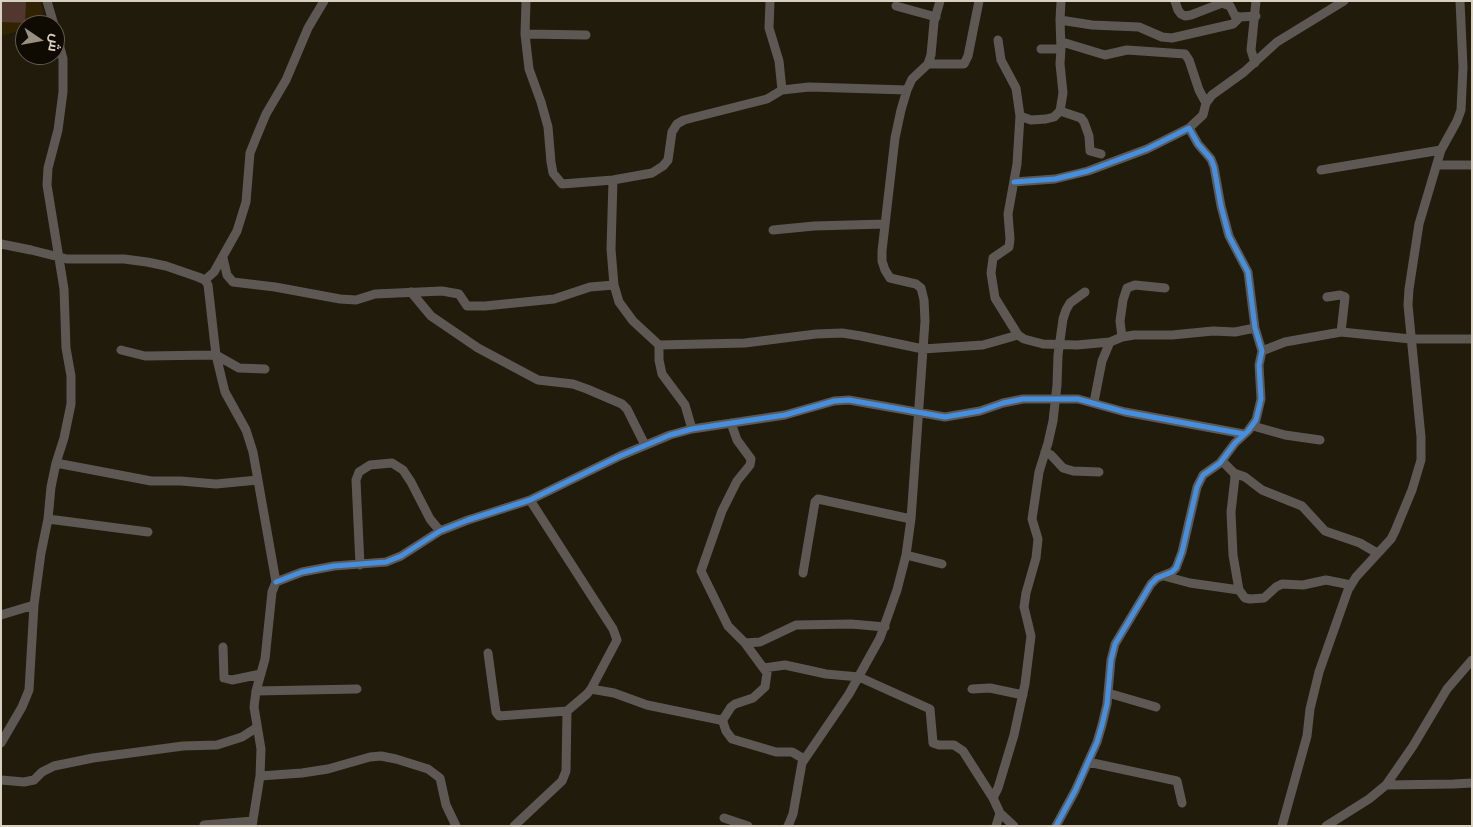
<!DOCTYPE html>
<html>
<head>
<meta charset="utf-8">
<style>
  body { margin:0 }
  #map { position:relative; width:1473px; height:827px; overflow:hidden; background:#211b0b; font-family:Signika,Cairo,sans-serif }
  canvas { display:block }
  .frame { position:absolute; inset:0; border:2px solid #d8d0c0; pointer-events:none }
  .north { position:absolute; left:15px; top:15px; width:50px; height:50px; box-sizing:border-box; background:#0f0a02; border:1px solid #5f594e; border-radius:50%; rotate:102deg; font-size:14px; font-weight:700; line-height:20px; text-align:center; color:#d8d0c0 }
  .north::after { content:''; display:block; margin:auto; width:18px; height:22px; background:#989181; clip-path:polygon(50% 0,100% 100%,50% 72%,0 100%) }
</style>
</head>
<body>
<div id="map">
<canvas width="1473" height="827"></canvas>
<div class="frame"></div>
<div class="north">ش</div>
</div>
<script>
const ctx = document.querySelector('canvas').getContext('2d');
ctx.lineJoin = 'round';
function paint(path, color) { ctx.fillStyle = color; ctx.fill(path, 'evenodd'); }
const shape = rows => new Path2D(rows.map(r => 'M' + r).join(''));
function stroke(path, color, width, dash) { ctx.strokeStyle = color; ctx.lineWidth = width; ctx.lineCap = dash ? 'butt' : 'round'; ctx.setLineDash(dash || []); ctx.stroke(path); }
paint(shape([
  [1,1,40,1,46,23,25,25,25,29,1,36]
]), '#312301');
paint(shape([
  [1,1,26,1,25,23,1,22]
]), '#52372e');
stroke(shape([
  [47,1,54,25],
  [526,1,525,34,529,69,541,102,548,127,551,162,553,173,562,184,613,180,652,173,663,166,668,160,672,132,677,124,684,120,767,99,782,90,809,87,907,90],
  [770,1,769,28,779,61,782,90],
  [1175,1,1178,10,1181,14,1185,16,1191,15,1222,3,1230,6,1235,16,1240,17,1256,16],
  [896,6,936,17],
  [1060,20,1092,25,1139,27,1162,37,1172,38,1233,24,1240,17],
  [525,34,586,35],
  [998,40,1001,60,1016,88,1020,116,1017,164,1008,214,1010,239,1009,247,993,258,991,273,995,298,1018,335,1024,339,1043,344,1077,345,1110,342,1122,337,1134,335,1172,335,1213,331,1235,332,1255,328],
  [1062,42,1105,55,1127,50,1185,54,1189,60,1199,90,1206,103],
  [1041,49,1061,49],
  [1255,63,1251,50,1256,1],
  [928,64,964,64,968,56,979,1],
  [1060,111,1081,118,1084,122,1089,136,1090,151,1101,154],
  [1020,116,1031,120,1046,119,1054,117,1060,111,1063,93,1060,64,1061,49,1060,20,1061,1],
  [1189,128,1203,115,1206,103,1212,95,1244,72,1277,42,1344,1],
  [1437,165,1472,165],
  [1321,170,1441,150],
  [613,180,611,249,614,285,619,302,633,321,659,345,659,360,662,374,685,405,692,429],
  [1014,182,1055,179,1088,171,1147,149,1189,128,1198,144,1211,159,1214,167,1221,206,1229,236,1248,272,1255,328,1262,351,1259,365,1261,399,1256,420,1248,431,1235,443,1220,463,1203,475,1197,487,1182,552,1176,568,1172,572,1157,578,1151,584,1115,644,1111,660,1107,704,1102,725,1097,742,1075,791,1056,826],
  [773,230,814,226,885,224],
  [1,244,31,250,67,259,124,259,147,262,166,266,198,277,205,280,208,285,216,355,222,380,225,392,246,430,253,452,276,582,272,592,265,659,256,691,254,707,261,749,260,776,252,826],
  [223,258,227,275,233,282,275,287,340,299,356,300,375,294,442,291,459,294,467,306,485,306,554,299,590,287,614,285],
  [205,280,214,272,237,231,246,202,250,153,256,138,266,114,286,80,308,28,324,1],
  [411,292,431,316,478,348,538,380,573,384,587,389,622,404,627,409,645,445],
  [1327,297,1340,295,1345,297,1341,332],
  [1122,337,1120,321,1123,300,1127,288,1135,285,1165,288],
  [659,345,745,343,816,334,842,333,861,336,923,349,983,345,1018,335],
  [121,350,145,356,216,355,239,368,265,369],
  [1262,351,1285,342,1341,332,1411,339,1472,339],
  [1094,402,1102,361,1110,342],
  [1253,426,1285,435,1320,440],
  [1045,452,1051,455,1063,468,1073,471,1099,472],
  [1222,461,1234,473,1235,477,1231,512,1233,555,1239,590],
  [56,463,151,481,181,481,216,484,258,480],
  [1234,473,1245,477,1262,490,1302,506,1325,531,1360,543,1377,553],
  [48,519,148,532],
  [906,555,942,564],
  [360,565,356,480,359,472,370,465,392,463,403,470,411,482,430,519,440,531],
  [803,573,815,502,818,499,911,519],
  [1164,576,1190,583,1239,590,1245,598,1250,599,1264,598,1276,587,1282,584,1303,585,1326,580,1351,585],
  [276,582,302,572,334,566,386,562,401,556,440,531,468,520,530,500,620,456,670,435,692,429,785,415,834,401,849,400,945,417,980,411,1003,403,1023,399,1078,399,1125,412,1244,434],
  [1,615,34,605],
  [745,643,760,642,796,625,851,624,885,627],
  [223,647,224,678,232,680,261,674],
  [488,653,496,712,499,716,567,711],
  [764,668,785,665,826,674,859,677,930,709,933,743,939,745,954,745,963,751,993,798,1000,813,1014,826],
  [591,689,614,693,647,705,720,720,724,718,731,707,735,704,753,698,765,687,767,673,745,643,728,626,701,571,722,511,737,481,750,465,751,459,737,440,731,423],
  [972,689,990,688,1023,695],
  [256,691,357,689],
  [1108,693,1156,707],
  [722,719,726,731,732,739,776,752,792,752,804,759],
  [1,743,22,707,29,690,34,605,41,553,48,519,51,487,56,463,64,438,71,404,71,376,66,348,64,289,47,185,48,168,58,130,63,92,63,59,55,29],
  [1088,762,1177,781,1182,803],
  [260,776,302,773,328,769,370,757,381,756,396,759,428,769,440,778,446,805,456,826],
  [1,780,24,782,34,780,42,772,54,766,93,758,183,746,217,745,242,737,256,728],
  [1386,785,1453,784,1472,783],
  [993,798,998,788,1014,735,1025,684,1031,636,1024,607,1026,593,1036,558,1038,539,1032,519,1039,472,1048,443,1053,421,1057,385,1058,355,1063,319,1066,310,1070,303,1085,292],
  [724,818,748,826],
  [204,825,253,821],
  [514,826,562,781,566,771,567,711,587,694,591,689,617,640,613,629,530,500],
  [788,826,793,814,802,763,849,694,880,638,897,590,906,555,911,519,925,321,924,300,921,288,916,284,890,278,885,270,882,261,882,251,895,138,901,110,907,90,912,79,928,64,931,55,934,22,940,1],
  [996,826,1000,813],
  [1282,826,1307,736,1310,709,1319,672,1348,590,1356,577,1391,539,1395,531,1412,490,1421,460,1421,437,1408,305,1409,289,1419,224,1441,150,1457,121,1461,110,1463,67,1460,1],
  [1326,826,1369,799,1386,785,1413,746,1447,689,1472,660]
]), '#5d5853', 9);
stroke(shape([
  [1014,182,1055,179,1088,171,1147,149,1189,128,1198,144,1211,159,1214,167,1221,206,1229,236,1248,272,1255,328,1262,351,1259,365,1261,399,1256,420,1248,431,1235,443,1220,463,1203,475,1197,487,1182,552,1176,568,1172,572,1157,578,1151,584,1115,644,1111,660,1107,704,1102,725,1097,742,1075,791,1056,826],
  [276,582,302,572,334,566,386,562,401,556,440,531,468,520,530,500,620,456,670,435,692,429,785,415,834,401,849,400,945,417,980,411,1003,403,1023,399,1078,399,1125,412,1244,434]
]), '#468fdf', 5);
</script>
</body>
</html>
